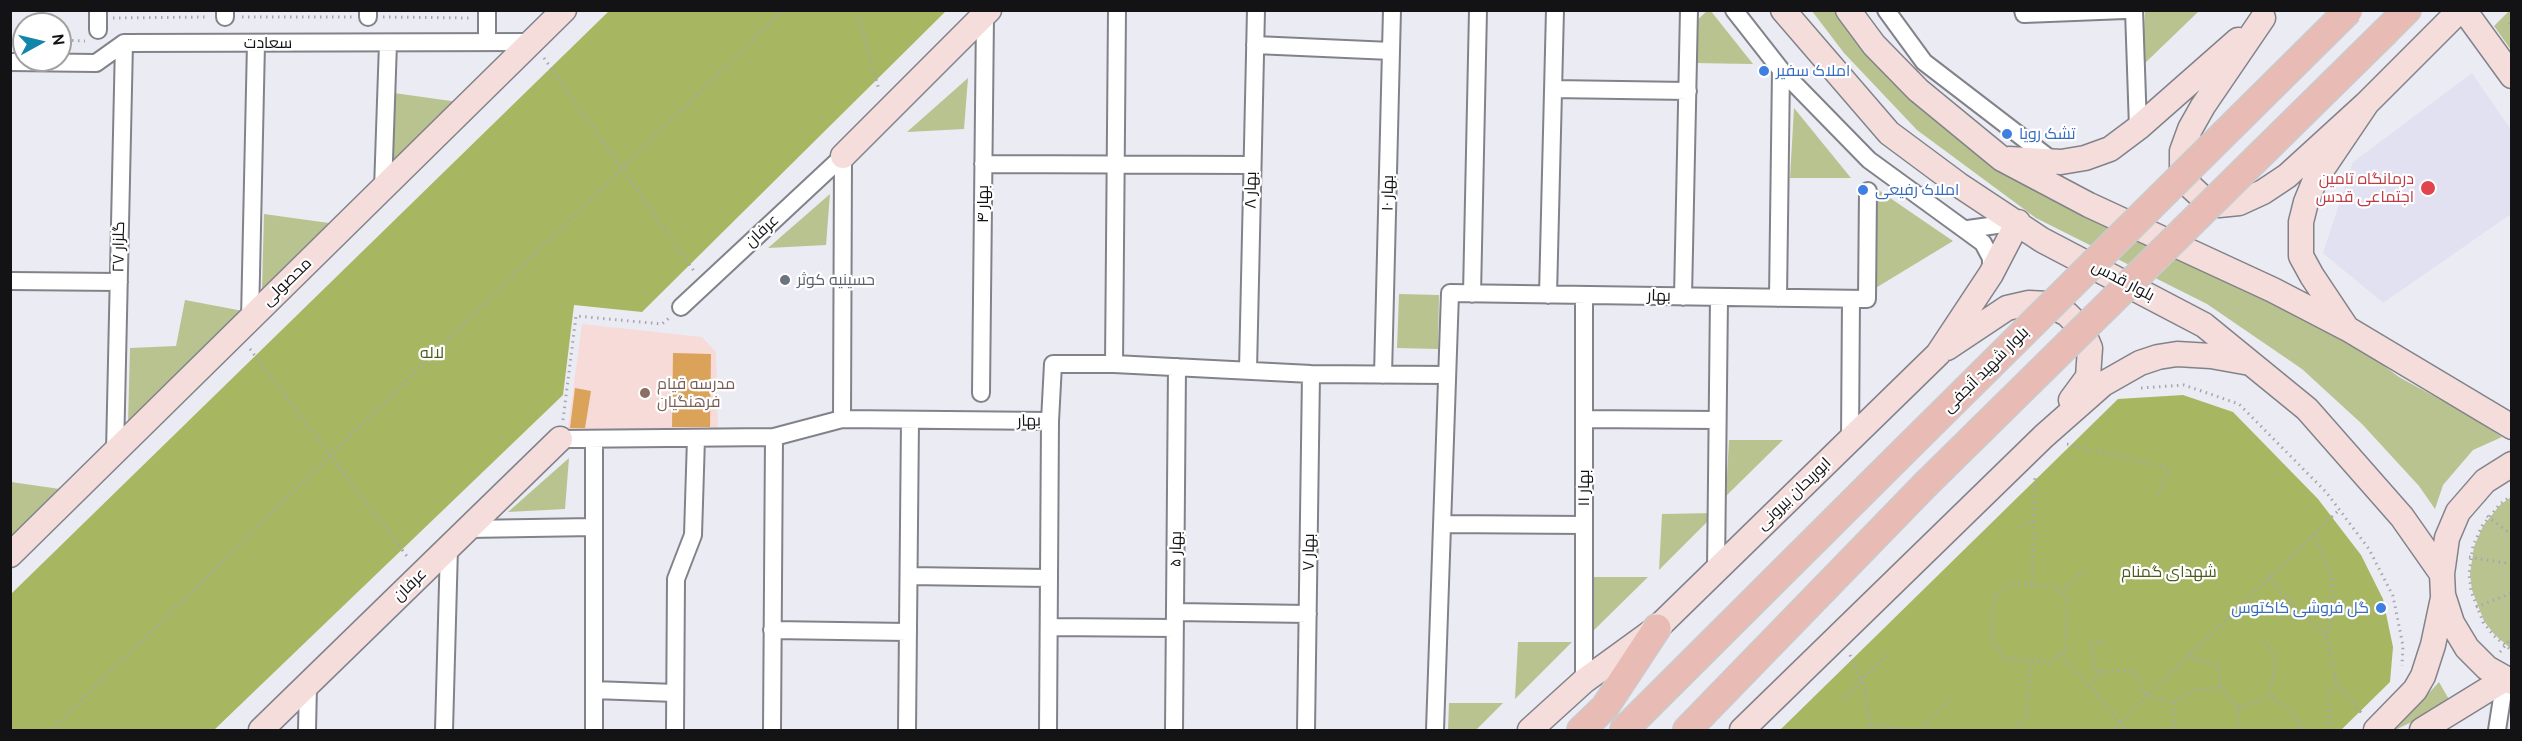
<!DOCTYPE html>
<html>
<head>
<meta charset="utf-8">
<style>
  body { margin:0 }
  #map { position:relative; width:2522px; height:741px; overflow:hidden; background:#ebebf4; font-family:Cabin,sans-serif }
  canvas { display:block }
  .frame { position:absolute; inset:0; border:12px solid #131316; pointer-events:none }
  .north { position:absolute; left:12px; top:12px; width:60px; height:60px; box-sizing:border-box; background:#fff; border:2px solid #a1a1a2; border-radius:50%; rotate:82deg; font-size:16px; font-weight:700; line-height:24px; text-align:center; color:#131316 }
  .north::after { content:''; display:block; margin:auto; width:21px; height:27px; background:#1185aa; clip-path:polygon(50% 0,100% 100%,50% 72%,0 100%) }
</style>
</head>
<body>
<div id="map">
<canvas width="2522" height="741"></canvas>
<div class="frame"></div>
<div class="north">N</div>
</div>
<script>
const ctx = document.querySelector('canvas').getContext('2d');
ctx.lineJoin = 'round';
function paint(path, color) { ctx.fillStyle = color; ctx.fill(path, 'evenodd'); }
const shape = rows => new Path2D(rows.map(r => 'M' + r).join(''));
function stroke(path, color, width, dash) { ctx.strokeStyle = color; ctx.lineWidth = width; ctx.lineCap = dash ? 'butt' : 'round'; ctx.setLineDash(dash || []); ctx.stroke(path); }
function drawText(font, color, halo, rows, align = 'center') {
  ctx.font = font + ' Cabin,Cairo,sans-serif'; ctx.lineWidth = 4.5; ctx.setLineDash([]); ctx.textBaseline = 'middle'; ctx.strokeStyle = halo; ctx.fillStyle = color; for (const [text, x, y, turn = 0] of rows) {
    ctx.save(); ctx.translate(x, y); ctx.rotate((+turn || 0) * Math.PI / 180); ctx.textAlign = isNaN(turn) ? turn : align; if (halo) ctx.strokeText(text, 0, 0); ctx.fillText(text, 0, 0); ctx.restore();
  }
}
paint(shape([
  [2472,73,2511,130,2511,214,2383,303,2323,253,2353,162]
]), '#e1e1f2');
paint(shape([
  [582,324,702,337,716,352,718,435,567,435]
]), '#f6dbd8');
paint(shape([
  [1710,10,1753,64,1692,63,1694,23,1707,11],
  [1812,11,1838,11,1872,56,1947,130,2043,196,2245,286,2352,342,2399,377,2465,413,2502,437,2473,450,2443,485,2435,509,2419,486,2362,424,2302,369,2207,304,2036,218,1917,130,1844,53],
  [2145,11,2199,11,2142,66],
  [2509,11,2511,11,2511,50,2494,26],
  [968,78,964,129,907,132],
  [394,93,458,102,392,168],
  [1794,108,1851,178,1790,178],
  [1874,187,1953,241,1874,289],
  [830,194,826,245,768,248],
  [264,214,329,223,262,289],
  [1399,294,1439,295,1438,349,1397,348],
  [185,300,243,311,128,423,130,348,176,346],
  [1729,440,1783,440,1726,496],
  [569,458,565,509,508,512],
  [11,482,60,489,11,538,10,482],
  [2511,497,2511,649,2494,634,2484,621,2472,590,2470,574,2474,547,2483,526,2500,505],
  [1716,513,1659,570,1662,514],
  [1594,577,1648,577,1591,633],
  [1518,642,1572,642,1515,699],
  [2439,682,2451,703,2395,730],
  [1449,703,1503,703,1476,730,1448,730]
]), '#b8c390');
paint(shape([
  [609,11,946,11,642,312,574,305,563,395,214,730,11,730,11,594],
  [2183,395,2233,412,2318,499,2361,555,2383,599,2393,647,2390,682,2341,730,1780,730,2118,399]
]), '#a6b661');
paint(shape([
  [673,353,711,354,710,427,672,427],
  [575,388,591,391,585,428,570,428]
]), '#dba35a');
const street = shape([
  [1734,10,1781,70,1869,160,1983,243,1991,258,1991,272],
  [1886,10,1924,62,2053,161],
  [2023,10,2024,14,2125,10],
  [2134,10,2138,128],
  [225,17,225,10],
  [368,17,368,10],
  [98,30,98,10],
  [487,42,487,10],
  [1255,45,1391,51],
  [10,62,96,63,124,43,533,42],
  [1553,89,1688,91],
  [983,164,1252,165],
  [383,189,388,43],
  [1968,229,2018,222],
  [10,281,119,282],
  [1472,294,1478,10],
  [1548,295,1555,10],
  [1683,297,1689,10],
  [1778,298,1781,70],
  [681,307,843,156],
  [250,319,256,43],
  [1114,364,1117,10],
  [1248,370,1256,10],
  [1383,375,1392,10],
  [981,393,985,15],
  [842,419,843,156],
  [1584,419,1717,420],
  [560,439,774,437,842,419,1050,421,1053,364,1114,364,1311,374,1447,375],
  [1850,439,1851,299],
  [115,452,124,43],
  [1442,524,1584,525],
  [467,529,594,527],
  [1716,570,1719,297],
  [909,576,1049,578],
  [1175,612,1308,614],
  [1049,627,1175,628],
  [772,630,908,632],
  [1584,681,1584,295],
  [594,690,675,693],
  [307,730,308,685],
  [444,730,449,547],
  [594,730,594,439],
  [675,730,676,579,693,535,696,438],
  [772,730,774,437],
  [907,730,910,421],
  [1048,730,1050,421],
  [1174,730,1177,367],
  [1306,730,1311,374],
  [1435,730,1450,293,1867,299,1868,191],
  [2497,730,2505,679]
]);
const secondary = shape([
  [1783,10,1889,133,1959,185,2042,240,2204,325,2307,409,2402,517,2442,574],
  [1848,10,1874,45,1918,90,2002,159,2089,205,2273,290,2348,329,2512,427],
  [2464,10,2512,76],
  [2263,18,2203,106,2190,129,2182,151,2182,169,2191,187,2204,199,2219,205,2239,203,2263,192,2287,176,2367,103],
  [843,156,989,10],
  [2009,159,2061,162,2085,158,2110,149,2138,128,2238,40],
  [2346,327,2312,276,2301,256,2301,222,2306,202,2315,180,2367,103,2460,10],
  [1947,348,2007,308,2029,303,2048,304,2067,314,2082,329,2090,348,2088,377,2071,400],
  [2512,464,2485,481,2458,512,2447,538,2442,574,2443,595,2452,623,2467,648,2487,668,2512,682],
  [10,555,564,10],
  [261,730,560,439],
  [1530,730,1584,681,1657,628,1938,354,1991,274,2018,222],
  [1742,730,2044,436,2103,384,2140,363,2158,357,2177,354,2211,356,2250,363],
  [2376,730,2415,690,2423,676,2433,645,2443,598],
  [2422,730,2505,679]
]);
const primary = shape([
  [2386,31,2407,10],
  [1581,730,1605,707,1657,628],
  [1624,730,1897,458],
  [1687,730,1925,485]
]);
stroke(street, '#82828a', 20);
stroke(secondary, '#82828a', 27);
stroke(primary, '#cbcbcc', 30);
stroke(shape([
  [857,10,879,90],
  [242,17,353,17],
  [383,17,470,18],
  [113,18,209,17],
  [2512,21,2508,21,2512,27],
  [10,40,24,40],
  [60,40,85,41],
  [544,58,694,271],
  [250,349,409,559],
  [2141,388,2184,385,2239,404,2326,492,2369,549,2393,596,2403,646,2402,666],
  [563,420,576,316,662,324,669,318],
  [2067,444,2169,468,2158,497],
  [2512,495,2500,504,2482,526,2473,546,2469,574,2471,591,2483,622,2493,635,2512,651],
  [2487,516,2512,535],
  [2019,528,2033,520],
  [2314,534,2332,576,2334,612,2326,635,2336,682,2363,715],
  [2469,557,2512,564],
  [2270,577,2283,595,2326,635],
  [2032,585,2010,584,1994,595,1991,641,2005,659,2050,662,2065,651,2068,600,2053,586,2032,585,2035,474],
  [2061,592,2086,570],
  [2476,607,2512,593],
  [2264,641,2276,658,2270,696],
  [2500,652,2512,637],
  [1850,655,1865,689,1871,730],
  [2060,655,2090,686,2126,730],
  [2188,656,2219,666,2220,687,2238,708,2238,730],
  [2100,672,2133,670,2147,697,2174,702,2191,691,2220,687],
  [2090,686,2100,672,2094,668,2092,643,2104,641],
  [1844,700,1861,680,1887,655],
  [2174,702,2174,730],
  [2239,708,2270,696,2291,710,2302,730],
  [1871,725,1915,730],
  [51,730,783,10],
  [1919,730,1953,697],
  [2012,730,2026,717,2031,661],
  [2112,730,2339,510],
  [2330,730,2328,695,2336,682]
]), '#a6a6ad', 3, [1.5, 4.5]);
stroke(street, '#fff', 16);
stroke(secondary, '#f4ddda', 24);
stroke(primary, '#e8bbb4', 27);
const primaryBridge = shape([
  [1897,458,2349,10],
  [1925,485,2386,31]
]);
stroke(primaryBridge, '#cbcbcc', 30, []);
stroke(primaryBridge, '#e8bbb4', 27);
for (const [x, y, r, color] of [
  [1764,71,6,"#3f7fe0"],
  [2007,134,6,"#3f7fe0"],
  [2428,188,8,"#e0444e"],
  [1863,190,6,"#3f7fe0"],
  [785,280,6,"#6b7280"],
  [645,393,6,"#8d6e63"],
  [2381,608,6,"#3f7fe0"]
]) { const dot = new Path2D(); dot.arc(x, y, r, 0, 2 * Math.PI); ctx.fillStyle = color; ctx.fill(dot); stroke(dot, '#fff', 2); }
drawText('16px', '#131316', '#fff', [
  ["سعادت",268,43],
  ["بهار ۸",1251,190,-89],
  ["بهار ۱۰",1388,193,-89],
  ["بهار ۴",983,204,-90],
  ["عرفان",762,231,-43],
  ["گلزار ۲۷",119,247,-89],
  ["بلوار قدس",2123,281,28],
  ["محصولی",287,282,-44],
  ["بهار",1659,296,1],
  ["بلوار شهید آنجفی",1986,370,-45],
  ["بهار",1029,421,-1],
  ["بهار ۱۱",1584,488,-90],
  ["ابوریحان بیرونی",1794,494,-44],
  ["بهار ۵",1176,549,-89],
  ["بهار ۷",1309,552,-89],
  ["عرفان",410,585,-44]
]);
drawText('16px', '#366cbe', '#fff', [
  ["املاک سفیر",1776,71],
  ["تشک رویا",2019,134],
  ["املاک رفیعی",1875,190],
  ["گل فروشی کاکتوس",2369,608,"right"]
], 'left');
drawText('16px', '#be3a42', '#fff', [
  ["درمانگاه تامین",2414,179],
  ["اجتماعی قدس",2414,197]
], 'right');
drawText('16px', '#5b616d', '#fff', [
  ["حسینیه کوثر",797,280]
], 'left');
drawText('16px', '#4f591c', '#fff', [
  ["لاله",432,353],
  ["شهدای گمنام",2169,572]
]);
drawText('16px', '#785e54', '#fff', [
  ["مدرسه قیام",657,384],
  ["فرهنگیان",657,402]
], 'left');
</script>
</body>
</html>
